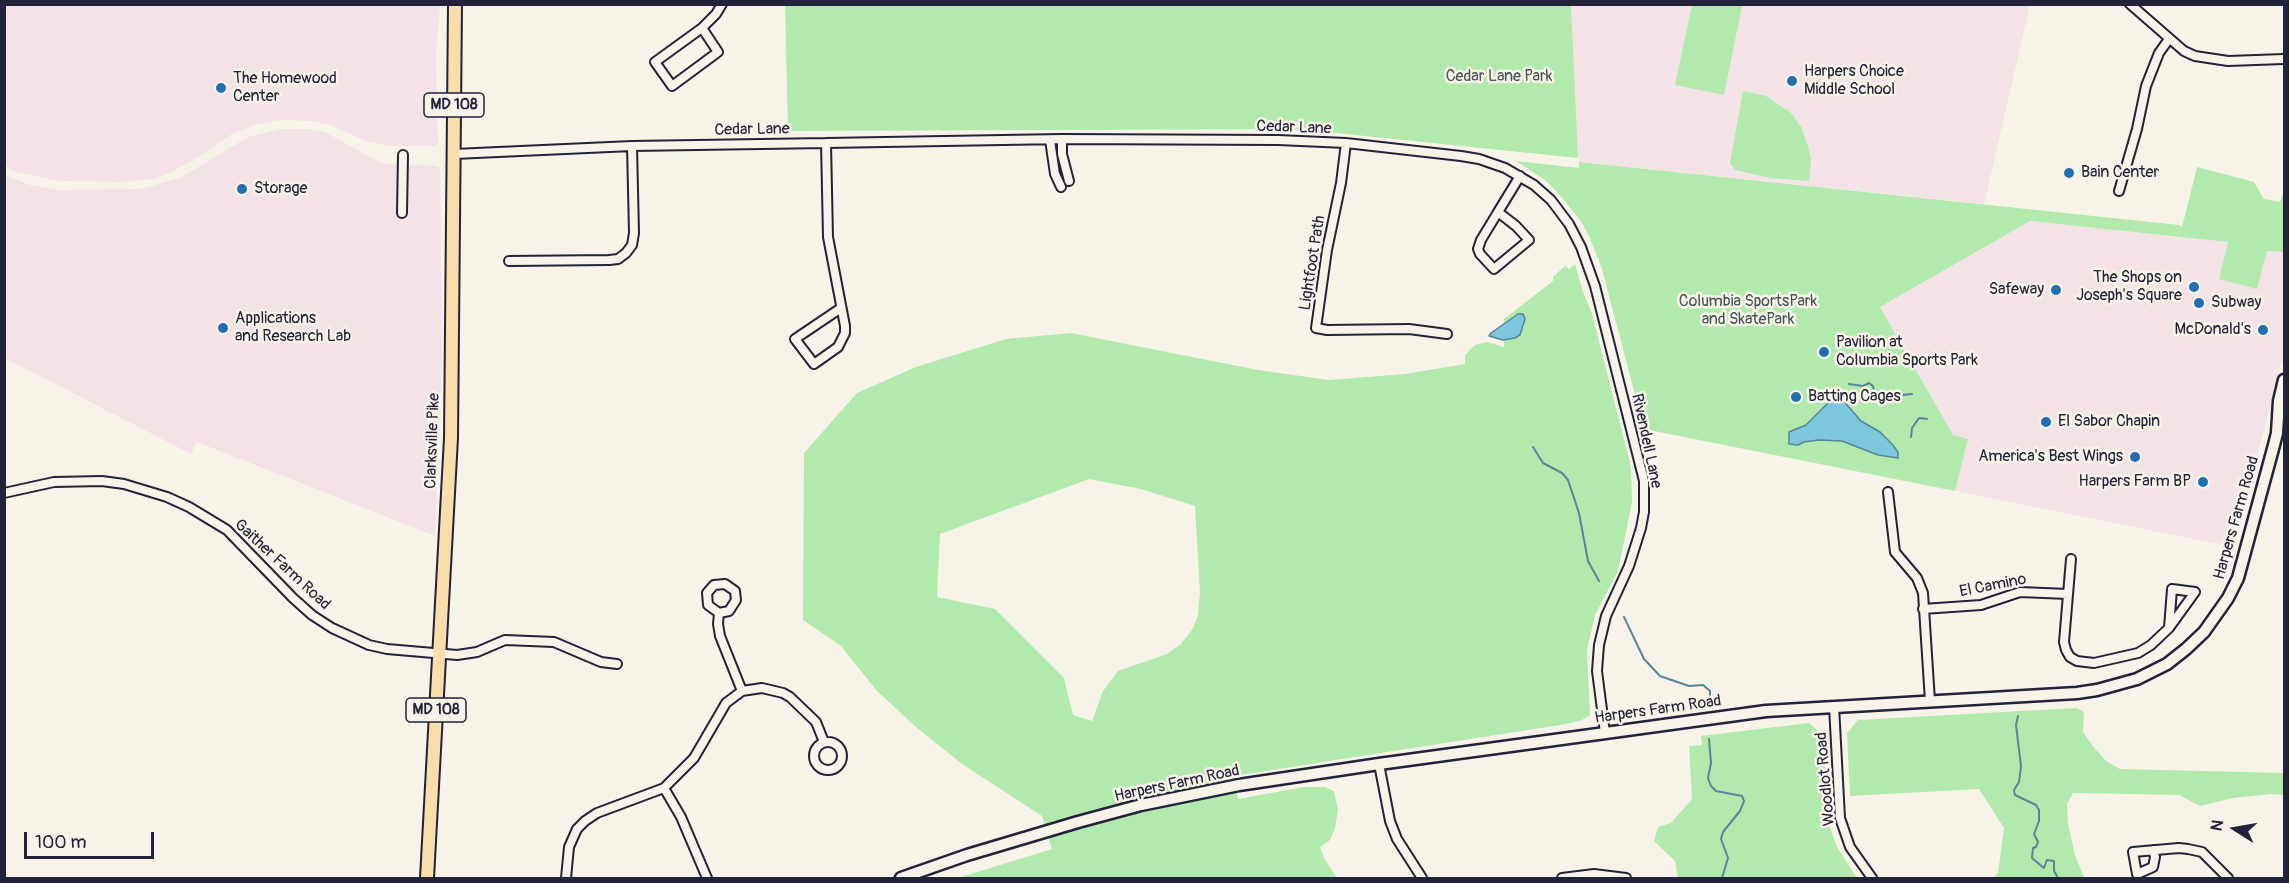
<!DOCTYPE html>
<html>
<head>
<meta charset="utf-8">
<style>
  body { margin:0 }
  #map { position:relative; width:2289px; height:883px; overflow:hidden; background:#f7f3e8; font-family:Pangolin,sans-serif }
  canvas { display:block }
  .frame { position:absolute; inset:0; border:6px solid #22223b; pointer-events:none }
  .north { position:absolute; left:2205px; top:799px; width:60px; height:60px; -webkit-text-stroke:4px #f7f3e8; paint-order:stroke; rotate:281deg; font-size:16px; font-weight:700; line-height:24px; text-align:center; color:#22223b }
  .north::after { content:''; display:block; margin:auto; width:21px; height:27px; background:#22223b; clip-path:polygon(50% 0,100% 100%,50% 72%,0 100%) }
  .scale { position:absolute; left:24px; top:832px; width:130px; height:27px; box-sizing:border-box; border:3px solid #22223b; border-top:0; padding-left:8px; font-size:18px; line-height:21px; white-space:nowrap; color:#22223b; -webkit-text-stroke:4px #f7f3e8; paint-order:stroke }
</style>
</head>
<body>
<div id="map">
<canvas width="2289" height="883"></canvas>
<div class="frame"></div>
<div class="north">N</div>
<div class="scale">100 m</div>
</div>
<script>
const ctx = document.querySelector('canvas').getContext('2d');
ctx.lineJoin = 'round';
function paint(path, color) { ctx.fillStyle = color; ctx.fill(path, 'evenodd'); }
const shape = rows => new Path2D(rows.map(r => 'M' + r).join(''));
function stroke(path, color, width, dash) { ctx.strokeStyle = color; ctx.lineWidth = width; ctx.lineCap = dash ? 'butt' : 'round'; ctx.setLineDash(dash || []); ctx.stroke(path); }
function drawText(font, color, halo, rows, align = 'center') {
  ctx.font = font + ' Pangolin,sans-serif'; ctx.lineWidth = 5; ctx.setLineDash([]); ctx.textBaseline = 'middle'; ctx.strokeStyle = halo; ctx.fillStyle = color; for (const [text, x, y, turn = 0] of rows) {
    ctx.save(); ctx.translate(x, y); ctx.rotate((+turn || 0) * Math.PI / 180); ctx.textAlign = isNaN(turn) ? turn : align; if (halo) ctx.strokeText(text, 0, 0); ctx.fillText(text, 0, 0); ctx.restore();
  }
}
paint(shape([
  [4,5,440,5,436,56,438,144,434,146,388,146,365,141,331,125,312,121,281,120,255,125,232,134,195,159,165,175,152,179,123,182,59,181,16,172,5,165],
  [1565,5,2030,5,1984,204,1579,162],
  [281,129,310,129,327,133,379,162,390,164,436,166,440,168,442,355,435,536,197,442,191,454,5,358,4,175,30,185,59,190,140,189,180,178,248,137],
  [2030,221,2229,242,2257,288,2267,251,2284,252,2284,354,2233,547,1955,491,1968,440,1953,435,1880,307]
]), '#f3e3e7');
paint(shape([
  [785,5,1571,5,1578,158,1297,129,788,131],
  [1737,5,1742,6,1724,95,1675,85,1692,5],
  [1743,91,1766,96,1791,113,1801,127,1808,146,1811,160,1809,181,1770,178,1735,170,1730,163],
  [1516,161,1579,168,1579,162,2179,225,2182,227,2197,167,2254,182,2264,199,2280,202,2284,191,2284,252,2267,251,2257,289,2219,279,2228,242,2030,221,1880,307,1953,435,1968,439,1955,491,1644,429,1602,269,1589,236,1580,220,1558,193,1545,180],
  [1575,264,1583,292,1592,314,1631,467,1632,502,1618,571,1595,615,1587,650,1590,715,1582,720,1566,724,1234,776,1238,799,1304,787,1325,787,1334,791,1338,810,1335,828,1330,840,1320,847,1324,858,1337,878,958,878,1052,849,1042,816,962,764,916,727,877,691,841,646,803,620,804,453,857,393,916,367,1006,339,1071,333,1258,370,1329,380,1405,374,1465,364,1465,355,1475,345,1488,342,1504,347,1504,319,1553,281,1553,277,1565,266,1569,269],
  [1089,479,1141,489,1195,506,1200,592,1198,616,1192,630,1181,644,1167,654,1118,671,1103,691,1092,721,1073,715,1064,678,995,609,937,597,940,534],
  [2076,708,2084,712,2083,732,2092,745,2106,761,2120,769,2284,773,2284,795,2271,794,2233,798,2200,806,2179,795,2073,793,2067,804,2068,824,2075,855,2084,878,1993,878,1998,873,2004,828,1979,789,1850,796,1847,733,1858,720],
  [1809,723,1823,735,1829,825,1837,847,1857,878,1678,878,1675,861,1654,841,1658,827,1671,823,1692,799,1689,746,1702,745,1701,736]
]), '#b2eaad');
const water = shape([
  [1518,314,1523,314,1525,319,1520,335,1515,338,1503,340,1489,336,1491,333,1518,314],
  [1840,397,1861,421,1880,432,1892,444,1898,452,1898,458,1878,455,1842,441,1819,440,1804,442,1798,445,1789,444,1789,432,1806,425,1833,398,1840,397]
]);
paint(water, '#7cc7dc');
stroke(water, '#58859c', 1.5);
stroke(shape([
  [1849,384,1863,386,1869,383,1873,386,1874,391,1881,392,1885,398,1893,401,1898,399],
  [1902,395,1912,394],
  [1911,437,1912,428,1919,418,1927,419],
  [1533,447,1543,463,1562,473,1568,480,1579,513,1588,561,1599,581],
  [1624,617,1644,659,1660,676,1689,686,1703,685,1710,691,1710,697],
  [2018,716,2016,725,2021,766,2019,782,2014,790,2015,795,2036,805,2039,810,2039,821,2034,834,2038,842,2036,847,2033,848,2032,858,2044,868,2047,860,2054,861,2054,871,2058,878],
  [1709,739,1711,763,1708,778,1711,786,1716,791,1742,796,1744,801,1740,811,1723,832,1721,839,1728,858,1722,878]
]), '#58859c', 2);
const minor = shape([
  [2130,4,2184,51,2195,56,2228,61,2284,59],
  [702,28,718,52,672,86,655,62,702,28,716,14,722,4],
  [1062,139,1062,154,1069,181],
  [1050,140,1055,174,1061,187],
  [826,143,828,237,845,326,845,333,838,347,814,364,795,339,841,308],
  [1346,143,1341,183,1327,250,1316,328,1327,330,1409,329,1447,334],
  [454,154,632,146,826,143,1062,139,1278,140,1346,143,1461,156,1479,159,1505,168,1534,185,1551,200,1569,224,1581,247,1595,286,1644,481,1644,512,1641,528,1629,566,1606,616,1599,645,1597,671,1605,733],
  [2119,191,2137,129,2146,86,2159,53,2169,39],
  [1498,212,1481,240,1478,249,1480,254,1494,269,1529,240,1516,226,1498,212,1520,176],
  [402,213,403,155],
  [509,261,609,260,618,259,626,253,632,245,634,233,632,146],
  [1888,492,1895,552,1917,578,1923,593,1930,701],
  [4,493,54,482,102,481,124,484,167,497,189,507,227,530,293,598,312,615,332,628,369,645,387,649,457,655,477,652,505,640,554,642,601,662,617,664],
  [2071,559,2064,642,2066,650,2070,657,2077,661,2094,663,2138,653,2151,645,2169,628,2195,592,2172,589,2169,628],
  [1923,609,1981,605,2020,592,2068,594],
  [719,613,708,605,707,593,714,585,725,584,735,591,736,600,729,611,719,613,718,624,720,636,742,691],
  [1834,706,1840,818,1850,847,1872,878],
  '814 756a14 14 0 1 1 28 0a14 14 0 1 1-28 0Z',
  [1379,764,1390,821,1397,839,1422,878],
  [664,788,681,817,707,878],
  [2153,850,2155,857,2153,867,2137,874,2133,852,2179,848,2188,849,2202,852,2228,878],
  [566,878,569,847,577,829,585,821,597,813,664,788,694,758,726,703,742,691,762,688,783,693,790,697,816,722,824,742],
  [1562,878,1594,874,1626,878]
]);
const secondary = shape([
  [901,878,967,855,1078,822,1141,805,1239,785,1379,764,1766,711,2077,693,2097,690,2137,679,2167,664,2186,649,2204,632,2228,598,2238,578,2274,445,2277,433,2279,401,2284,380]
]);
const primary = shape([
  [427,878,451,438,455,4]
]);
stroke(minor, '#22223b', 12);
stroke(secondary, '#22223b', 15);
stroke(primary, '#22223b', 16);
stroke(minor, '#f7f3e8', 8);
stroke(secondary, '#f7f3e8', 10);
stroke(primary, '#f9deab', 12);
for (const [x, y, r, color] of [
  [1792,81,6,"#1f6fb2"],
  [221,88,6,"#1f6fb2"],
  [2069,173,6,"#1f6fb2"],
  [242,189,6,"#1f6fb2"],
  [2194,287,6,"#1f6fb2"],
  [2056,290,6,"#1f6fb2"],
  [2199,303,6,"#1f6fb2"],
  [223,328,6,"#1f6fb2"],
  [2263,330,6,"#1f6fb2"],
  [1824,352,6,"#1f6fb2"],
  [1796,397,6,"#1f6fb2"],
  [2046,422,6,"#1f6fb2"],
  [2135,457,6,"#1f6fb2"],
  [2203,482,6,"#1f6fb2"]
]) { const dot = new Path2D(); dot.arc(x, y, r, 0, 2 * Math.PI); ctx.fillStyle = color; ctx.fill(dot); stroke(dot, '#f7f3e8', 2); }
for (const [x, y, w] of [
  [454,105,60],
  [436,710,60]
]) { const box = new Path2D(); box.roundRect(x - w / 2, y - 12, w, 24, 4.5); ctx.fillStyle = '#f7f3e8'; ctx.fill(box); stroke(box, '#22223b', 1.5); }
drawText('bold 15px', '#22223b', null, [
  ["MD 108",454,105],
  ["MD 108",436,710]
]);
drawText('16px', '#22223b', '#f7f3e8', [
  ["Harpers Choice",1804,72],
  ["Middle School",1804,90],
  ["The Homewood",233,79],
  ["Center",233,97],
  ["Bain Center",2081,173],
  ["Storage",254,189],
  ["The Shops on",2182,278,"right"],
  ["Joseph's Square",2182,296,"right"],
  ["Safeway",2044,290,"right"],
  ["Subway",2211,303],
  ["Applications",235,319],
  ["and Research Lab",235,337],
  ["McDonald's",2251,330,"right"],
  ["Pavilion at",1836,343],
  ["Columbia Sports Park",1836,361],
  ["Batting Cages",1808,397],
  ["El Sabor Chapin",2058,422],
  ["America's Best Wings",2123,457,"right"],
  ["Harpers Farm BP",2191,482,"right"]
], 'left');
drawText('16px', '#465458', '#f7f3e8', [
  ["Cedar Lane Park",1499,77],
  ["Columbia SportsPark",1748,302],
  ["and SkatePark",1748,320]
]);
drawText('16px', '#22223b', '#f7f3e8', [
  ["Cedar Lane",1294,128,2],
  ["Cedar Lane",752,130,-1],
  ["Lightfoot Path",1313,263,-81],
  ["Clarksville Pike",433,441,-88],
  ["Rivendell Lane",1646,441,78],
  ["Harpers Farm Road",2237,518,-74],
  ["Gaither Farm Road",282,565,43],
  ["El Camino",1993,586,-11],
  ["Harpers Farm Road",1658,710,-8],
  ["Woodlot Road",1826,779,-95],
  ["Harpers Farm Road",1177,784,-12]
]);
</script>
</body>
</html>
